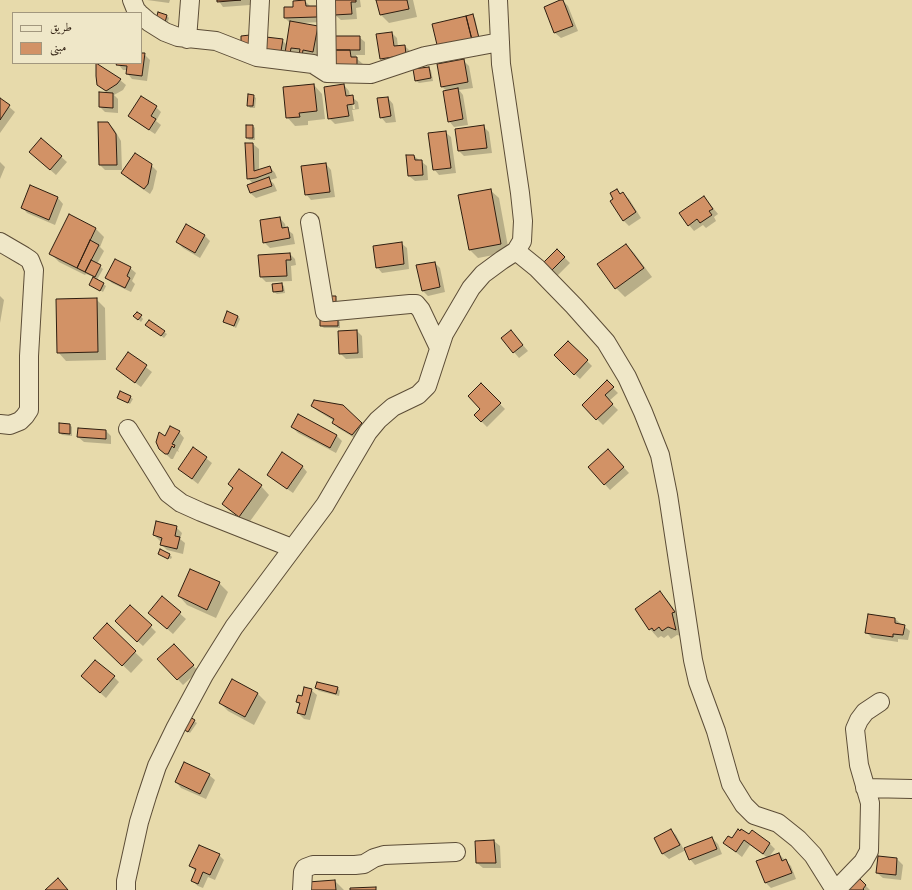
<!DOCTYPE html>
<html>
<head>
<meta charset="utf-8">
<style>
  body { margin:0 }
  #map { position:relative; width:912px; height:890px; overflow:hidden; background:#e7daab; font-family:"IM FELL DW Pica",Amiri,serif }
  canvas { display:block }
  .legend { position:absolute; left:12px; top:12px; width:130px; height:52px; box-sizing:border-box; background:#efe7c8; border:1px solid #a2977e; margin:0; padding:5px 7px; list-style:none; font-size:12px; color:#2e1e10 }
  .legend li { display:flex; align-items:center; gap:8px; height:20px }
  .legend b { width:20px; border:1px solid #a2977e }
</style>
</head>
<body>
<div id="map">
<canvas width="912" height="890"></canvas>
<ul class="legend">
<li><b style="height:5px;background:#efe7c8"></b>طريق</li>
<li><b style="height:11px;background:#d29266"></b>مبنى</li>
</ul>
</div>
<script>
const ctx = document.querySelector('canvas').getContext('2d');
ctx.lineJoin = 'round';
function paint(path, color) { ctx.fillStyle = color; ctx.fill(path, 'evenodd'); }
const shape = rows => new Path2D(rows.map(r => 'M' + r).join(''));
function stroke(path, color, width, dash) { ctx.strokeStyle = color; ctx.lineWidth = width; ctx.lineCap = dash ? 'butt' : 'round'; ctx.setLineDash(dash || []); ctx.stroke(path); }
paint(shape([
  [147,0,170,0,169,3],
  [218,0,250,0,250,5,223,7],
  [334,0,360,0,361,7,356,8,357,19,341,20,335,15],
  [377,0,413,0,417,17,389,23,381,15],
  [562,0,568,6,578,31,561,38,555,33,545,7],
  [305,1,311,7,316,7,322,12,322,22,300,23,317,27,322,60,269,60,282,40,287,45,290,23,285,18,294,8],
  [472,15,475,18,480,41,480,49],
  [167,16,169,18,166,28,158,25],
  [392,33,397,38,398,47,405,46,410,51,411,61,387,64,381,59],
  [359,37,365,42,365,55,356,55,356,58,363,64,363,73,336,67],
  [141,54,144,54,150,60,147,81,132,79,127,73,127,70,123,70,118,64,118,63,141,63],
  [463,60,469,66,473,88,459,90,463,95,468,125,454,127,449,121,447,91,442,87],
  [428,68,431,70,433,81,419,83,416,81],
  [120,80,126,85,123,90,114,95,118,99,118,113,105,112,100,107,109,94,98,84],
  [314,85,322,94,325,119,308,121,308,125,295,126,287,117],
  [344,85,349,91,350,97,352,97,358,102,359,109,352,110,354,121,335,124,329,118],
  [352,101,354,101,355,109,353,109],
  [253,96,256,98,255,108,250,108,248,105],
  [388,98,393,104,396,122,386,123,381,117],
  [0,99,15,112,0,133],
  [156,107,161,112,156,121,161,125,155,134,135,121,130,116],
  [108,123,114,129,121,141,122,170,105,170,100,165],
  [253,126,255,128,255,140,249,140,247,137],
  [483,126,489,132,492,153,464,156,459,151],
  [445,132,451,137,456,173,439,175,434,169],
  [41,139,67,162,56,175,30,152],
  [246,144,253,144,259,149,259,171,270,167,275,173,277,178,270,180,274,184,277,191,256,198,250,193,253,184,248,178],
  [414,156,427,166,428,180,415,181,409,176],
  [0,162,5,167,0,179],
  [326,164,331,170,335,197,311,200,306,194],
  [151,165,157,171,153,189,150,194,128,179,123,173],
  [31,187,58,198,63,204,55,225,27,213,22,207],
  [490,190,499,198,509,252,478,258,470,250],
  [617,190,621,195,623,194,629,199,641,218,629,226,623,220,615,199],
  [704,197,718,214,714,217,716,221,706,228,703,225,694,231,689,225],
  [70,216,96,229,104,237,100,247,104,251,97,264,103,269,97,280,106,286,103,292,90,284,94,277,86,274,85,275,59,262,51,254],
  [280,218,285,224,286,229,293,234,295,244,270,248,264,242],
  [205,236,210,241,200,258,183,248,177,242],
  [401,243,407,248,409,269,382,273,377,267],
  [626,245,634,253,652,277,625,297,616,288,599,265],
  [557,250,570,263,555,278,543,265],
  [290,254,295,259,296,265,291,266,292,281,266,282,261,277],
  [435,263,440,268,445,292,428,296,422,290],
  [130,268,136,273,132,281,135,284,131,292,112,283,106,278],
  [281,284,284,286,285,293,277,294,274,292,273,285],
  [0,296,4,300,0,323],
  [96,299,105,308,106,360,66,361,58,352],
  [138,313,143,319,141,322,135,316],
  [238,316,240,319,236,328,224,321],
  [337,320,340,322,340,328,324,328,321,326],
  [146,325,164,332,167,334,164,338],
  [357,331,362,336,363,358,346,359,340,353],
  [511,331,528,351,519,358,502,338],
  [568,342,592,366,580,379,555,355],
  [128,353,152,372,141,387,117,369],
  [607,382,618,393,609,401,618,410,603,425,583,405],
  [481,385,505,409,487,427,475,415,482,409],
  [118,397,130,397,133,399,130,404],
  [312,406,342,406,367,429,358,440,338,428,333,422,334,421,318,411],
  [299,415,337,436,342,441,336,453,298,433,292,427],
  [70,425,72,427,72,436,62,435,60,433],
  [106,431,111,436,111,444,84,442,78,437],
  [179,432,184,438,178,450,179,452,177,451,173,459,171,459,160,448,165,437],
  [193,448,212,463,198,484,179,469],
  [613,456,629,473,610,490,589,467],
  [302,466,307,472,293,493,274,480,268,475],
  [261,486,269,495,248,524,232,512,223,504],
  [176,527,182,533,180,539,185,543,183,554,167,550,162,545,162,541,160,541,154,535],
  [159,554,170,555,172,557,171,559],
  [219,583,228,592,216,618,187,605,179,596],
  [660,593,668,601,682,620,684,637,677,635,671,639,668,635,664,638,661,636,658,638,650,629],
  [162,598,186,619,173,634,149,613],
  [130,606,156,632,143,646,121,626],
  [895,619,910,631,908,640,898,639,898,642,872,638,866,632],
  [107,625,143,660,131,673,94,638],
  [174,645,198,671,183,685,159,659],
  [114,677,119,682,106,698,88,682],
  [232,680,258,694,266,702,254,725,228,711,220,703],
  [316,688,338,688,340,691,339,696,319,691],
  [311,690,317,695,310,720,304,719,298,713,300,705,297,702],
  [194,721,197,723,190,733,185,730],
  [209,775,215,780,206,799,181,788,176,782],
  [671,830,676,835,684,850,712,838,718,844,722,854,695,865,690,859,686,850,669,859,663,854,655,838],
  [749,836,770,844,775,849,769,857,779,854,791,866,796,879,771,888,766,883,758,862,768,858,750,845,742,857,724,843,732,840],
  [494,841,500,846,501,868,483,868,477,863],
  [219,855,224,860,215,880,208,877,203,888,198,886,192,881,196,872,190,866],
  [879,857,897,859,903,865,901,880,883,878,877,873],
  [857,877,870,890,844,890],
  [335,881,344,890,310,890]
]), '#0003');
const building = shape([
  [217,0,241,0,217,2,217,0],
  [305,0,306,6,317,6,317,17,284,18,284,7,293,7,293,1,305,0],
  [333,0,356,0,356,2,351,2,352,14,334,15,333,0],
  [376,0,407,0,409,9,380,15,376,0],
  [560,0,563,0,573,26,554,33,544,7,560,0],
  [158,12,167,15,164,26,155,23,158,12],
  [473,14,479,38,472,40,466,16,473,14],
  [466,16,472,40,438,49,432,24,466,16],
  [290,21,318,26,313,52,303,50,302,56,299,55,300,49,291,48,290,54,285,53,290,21],
  [392,32,394,46,405,45,406,55,380,59,376,34,392,32],
  [250,35,251,46,241,46,241,36,250,35],
  [335,36,360,36,360,50,335,50,335,36],
  [266,37,283,39,280,57,263,55,266,37],
  [335,50,350,50,351,57,357,57,357,68,335,67,335,50],
  [141,53,145,53,142,76,126,74,127,66,116,65,117,63,141,63,141,53],
  [464,59,468,82,441,87,437,64,464,59],
  [96,63,121,79,117,84,106,91,97,85,96,76,96,63],
  [429,67,431,78,415,81,413,69,429,67],
  [314,84,317,111,299,113,300,117,286,118,283,87,314,84],
  [344,84,346,96,353,95,354,104,347,105,349,116,328,119,324,87,344,84],
  [458,88,463,119,448,122,443,91,458,88],
  [99,92,113,93,113,108,99,107,99,92],
  [248,94,254,95,253,106,247,106,248,94],
  [141,96,157,106,151,116,156,119,149,130,128,116,141,96],
  [388,97,391,116,380,118,377,98,388,97],
  [0,98,10,105,0,120,0,98],
  [98,122,108,122,116,134,117,165,99,165,98,122],
  [246,125,253,125,253,138,246,138,246,125],
  [484,125,487,148,458,151,455,129,484,125],
  [446,131,451,168,433,170,428,133,446,131],
  [41,138,62,156,50,170,29,152,41,138],
  [245,143,253,143,254,171,270,166,272,172,256,178,247,179,245,143],
  [135,153,152,164,148,184,144,189,121,173,135,153],
  [406,155,414,155,415,160,422,160,423,175,408,176,406,155],
  [326,163,330,192,305,195,301,166,326,163],
  [269,177,272,186,250,193,247,185,269,177],
  [30,185,58,197,49,220,21,208,30,185],
  [491,189,501,244,469,250,458,195,491,189],
  [617,189,620,194,623,192,636,212,623,221,610,201,613,199,610,193,617,189],
  [704,196,713,209,709,211,712,215,700,223,697,219,688,226,679,213,704,196],
  [69,214,96,228,77,268,49,254,69,214],
  [280,217,282,228,288,227,290,238,263,243,260,220,280,217],
  [186,224,205,235,195,253,176,242,186,224],
  [90,240,99,245,85,272,77,268,90,240],
  [402,242,404,264,376,268,373,246,402,242],
  [626,244,644,268,615,289,597,264,626,244],
  [557,249,565,257,549,273,541,265,557,249],
  [290,253,291,260,286,260,287,276,260,277,258,255,290,253],
  [115,259,131,267,127,276,130,278,125,288,105,278,115,259],
  [91,260,101,265,95,277,85,272,91,260],
  [435,262,440,287,422,291,416,265,435,262],
  [93,277,104,283,100,291,89,285,93,277],
  [282,283,283,291,273,292,272,284,282,283],
  [330,296,336,296,336,307,330,307,330,296],
  [97,298,98,352,57,353,56,299,97,298],
  [227,311,238,316,234,326,223,322,227,311],
  [137,312,142,315,138,320,133,316,137,312],
  [320,319,338,319,338,326,320,326,320,319],
  [149,320,165,331,161,336,145,325,149,320],
  [357,330,358,353,339,354,338,331,357,330],
  [511,330,523,345,513,353,501,338,511,330],
  [568,341,588,360,574,375,554,355,568,341],
  [128,352,147,365,135,383,116,369,128,352],
  [607,380,614,387,605,395,613,404,596,420,582,405,607,380],
  [481,383,501,403,481,422,474,415,480,409,468,396,481,383],
  [120,391,131,396,128,403,117,398,120,391],
  [314,400,343,405,362,423,352,435,332,423,334,419,311,406,314,400],
  [298,414,337,435,330,448,291,427,298,414],
  [59,423,70,424,70,434,59,433,59,423],
  [170,426,180,431,172,444,175,445,174,448,172,446,168,454,165,454,159,449,156,442,159,432,165,436,170,426],
  [78,428,106,430,106,439,77,437,78,428],
  [193,447,207,457,192,479,178,469,193,447],
  [608,449,624,467,604,485,588,467,608,449],
  [282,452,303,466,287,489,267,475,282,452],
  [239,469,262,485,239,517,222,504,233,488,228,484,239,469],
  [156,521,177,526,175,536,180,537,177,549,160,545,162,538,153,535,156,521],
  [160,549,170,554,168,559,158,554,160,549],
  [190,569,220,582,207,610,178,596,190,569],
  [660,591,675,612,672,613,676,630,668,627,662,631,659,627,654,631,652,628,649,630,635,609,660,591],
  [162,596,181,612,167,629,148,613,162,596],
  [130,605,152,625,137,642,115,621,130,605],
  [868,614,895,618,895,623,905,625,903,635,893,634,893,637,865,633,868,614],
  [107,623,136,651,122,666,93,638,107,623],
  [174,644,194,665,177,680,157,659,174,644],
  [95,660,115,676,100,693,81,676,95,660],
  [232,679,258,693,245,717,219,703,232,679],
  [317,682,338,687,336,694,315,688,317,682],
  [304,687,312,689,305,715,297,713,300,703,296,702,298,695,302,696,304,687],
  [188,716,195,720,188,732,181,728,188,716],
  [184,762,210,774,200,794,175,782,184,762],
  [671,829,680,845,662,854,654,838,671,829],
  [738,829,740,831,741,829,749,834,752,830,770,843,763,854,744,840,736,852,723,843,728,836,732,838,738,829],
  [712,837,717,849,689,860,684,848,712,837],
  [494,840,496,863,476,863,475,841,494,840],
  [199,845,220,854,210,875,203,872,198,884,191,881,196,869,189,866,199,845],
  [779,853,782,861,786,859,792,873,765,883,756,861,779,853],
  [878,856,897,858,896,875,876,873,878,856],
  [856,875,866,885,863,889,864,890,843,890,856,875],
  [58,878,68,890,45,890,58,878],
  [335,880,336,890,309,890,308,882,335,880],
  [376,887,376,890,350,890,350,888,376,887]
]);
paint(building, '#d29266');
stroke(building, '#2e1e10', 1);
const minor = shape([
  [132,0,136,10,139,13],
  [326,0,327,73],
  [498,0,501,64,520,193,523,221,522,241,516,251,537,268,574,306,606,342,627,377,643,412,660,455,668,495,693,660,698,682,716,731,731,784,744,805,754,815,778,823,798,839,813,855,835,890],
  [141,15,149,22,165,32,178,37,216,41,257,57,313,64,327,73,371,74,425,56,500,42],
  [187,39,190,0],
  [257,57,260,0],
  [310,222,325,312,410,304,416,304,421,310,439,348],
  [0,242,24,256,30,260,34,270,29,356,29,410,25,416,20,421,10,425,0,424],
  [128,429,168,493,181,503,201,512,292,548],
  [865,788,912,789],
  [126,890,126,881,139,822,147,796,157,766,176,727,204,675,234,627,325,505,368,432,378,420,393,407,418,395,427,386,444,334,471,288,483,274,502,260,516,251],
  [302,890,303,872,305,868,313,865,355,865,364,864,374,858,384,855,456,852],
  [836,890,863,862,869,851,870,803,859,765,855,729,859,720,865,712,880,702]
]);
stroke(minor, '#5c4d37', 20);
stroke(minor, '#efe7c8', 18);
</script>
</body>
</html>
